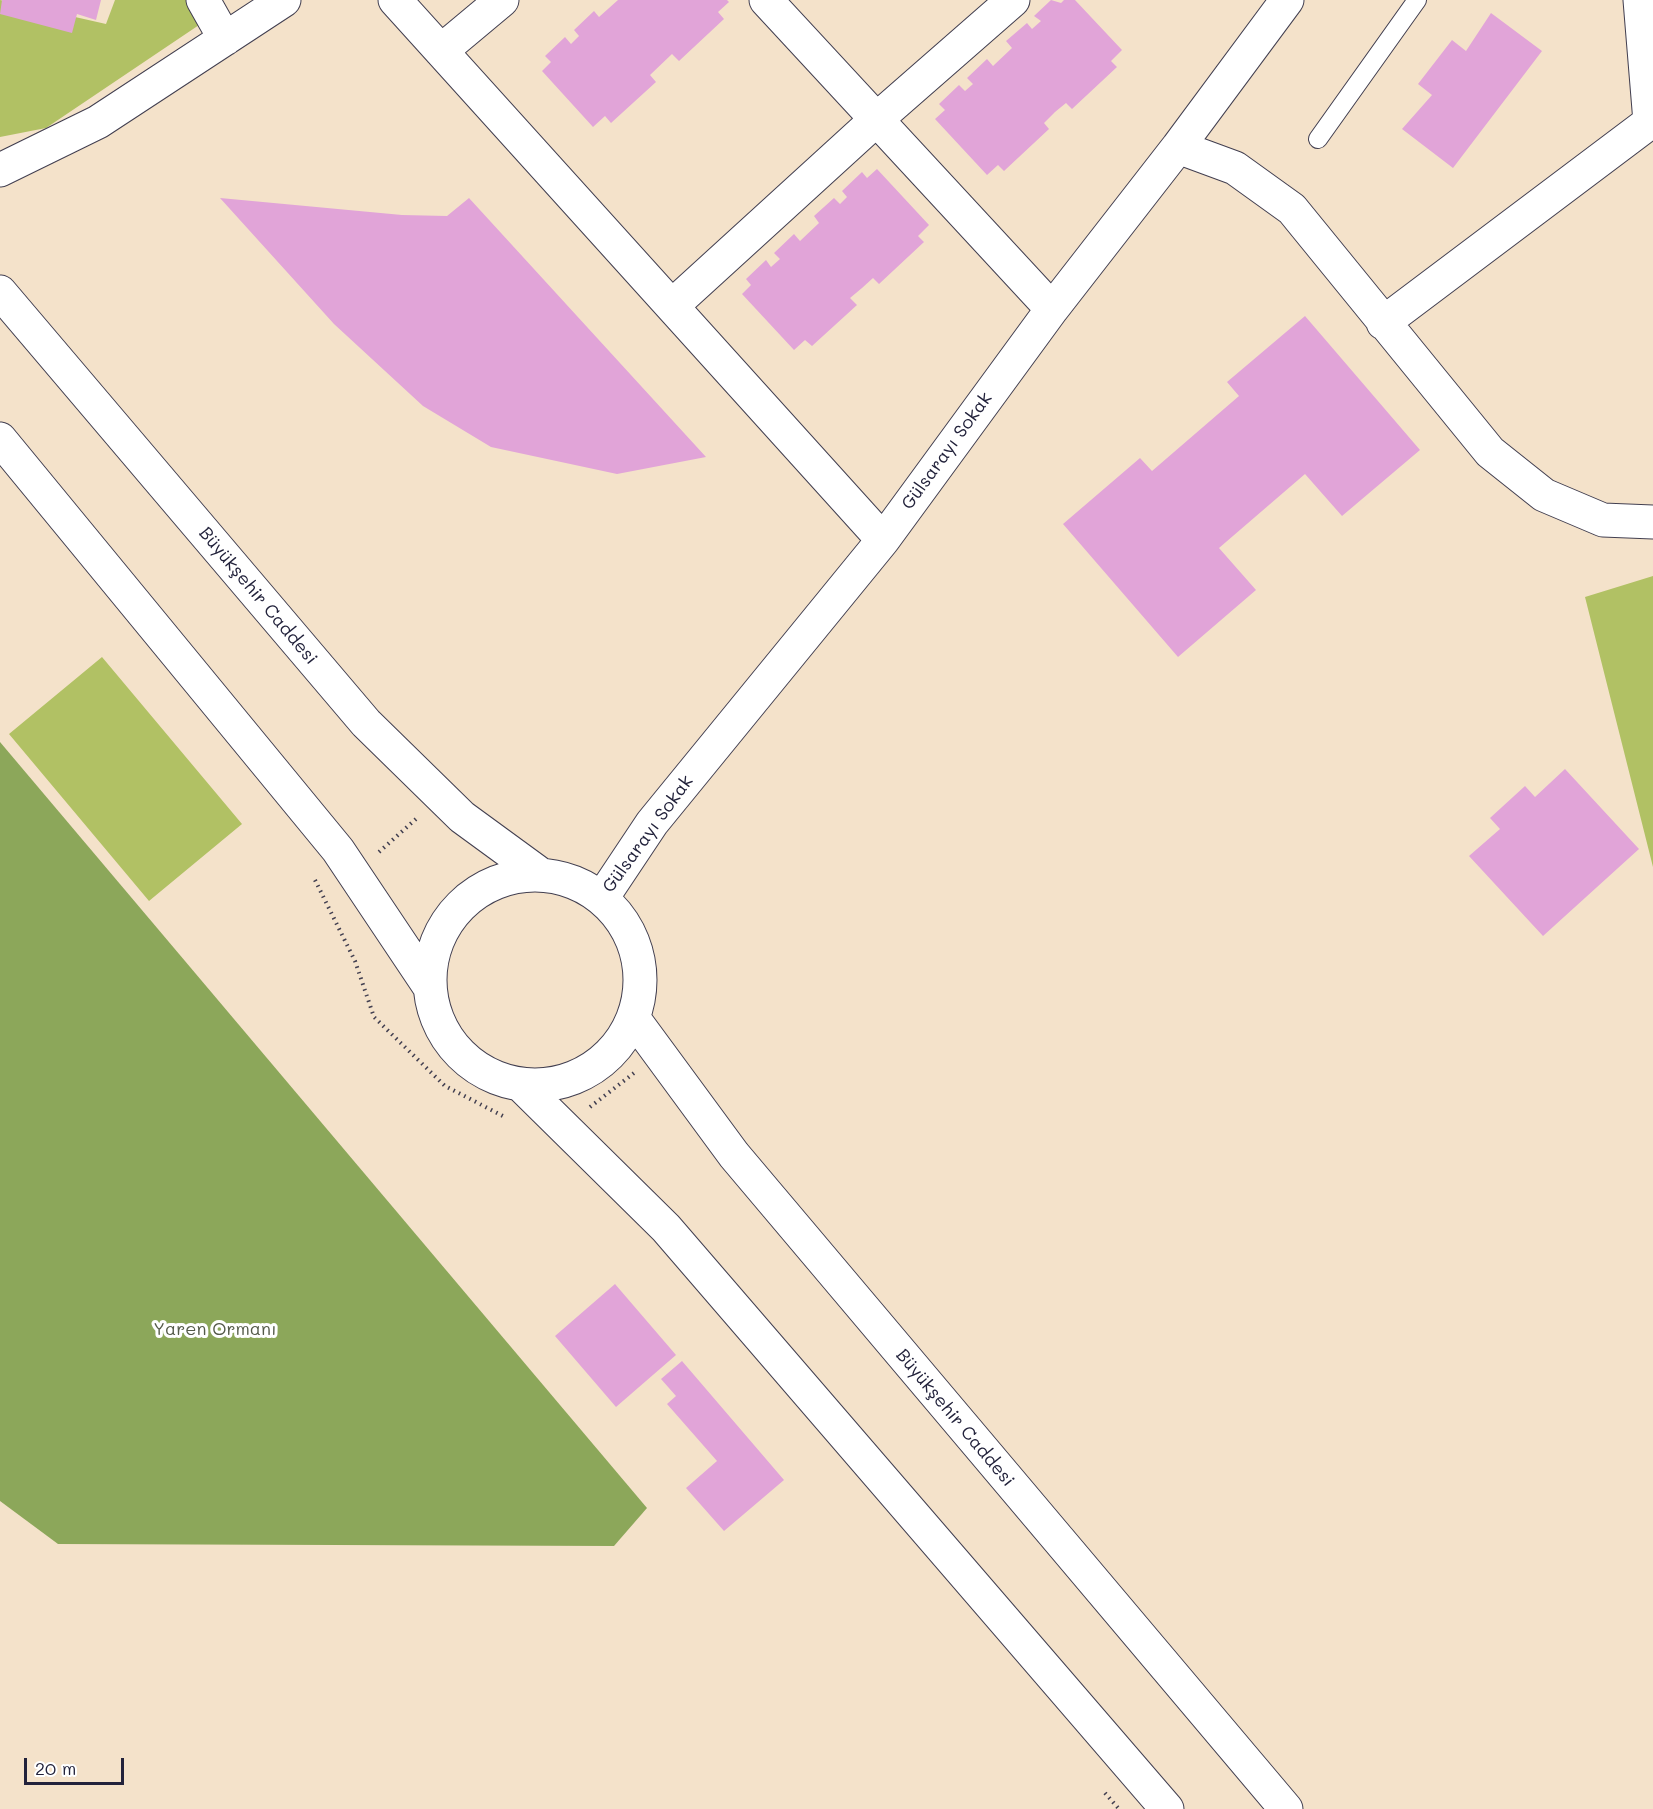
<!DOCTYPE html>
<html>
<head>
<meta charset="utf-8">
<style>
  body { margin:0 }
  #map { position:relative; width:1653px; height:1809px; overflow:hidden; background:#f4e2ca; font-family:Mali,sans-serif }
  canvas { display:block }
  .scale { position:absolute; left:24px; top:1758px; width:100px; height:27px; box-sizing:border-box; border:3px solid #22223b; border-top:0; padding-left:8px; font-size:18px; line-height:21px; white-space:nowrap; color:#22223b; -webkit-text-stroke:4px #fff; paint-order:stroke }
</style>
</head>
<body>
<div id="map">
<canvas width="1653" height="1809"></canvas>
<div class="scale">20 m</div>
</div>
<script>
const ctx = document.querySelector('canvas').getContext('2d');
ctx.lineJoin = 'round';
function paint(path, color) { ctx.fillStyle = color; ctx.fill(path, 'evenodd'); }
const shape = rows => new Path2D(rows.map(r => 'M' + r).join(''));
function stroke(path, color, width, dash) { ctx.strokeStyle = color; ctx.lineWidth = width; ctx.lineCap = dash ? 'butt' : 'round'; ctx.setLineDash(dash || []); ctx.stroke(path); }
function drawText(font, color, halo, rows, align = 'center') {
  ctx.font = font + ' Mali,sans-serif'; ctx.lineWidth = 6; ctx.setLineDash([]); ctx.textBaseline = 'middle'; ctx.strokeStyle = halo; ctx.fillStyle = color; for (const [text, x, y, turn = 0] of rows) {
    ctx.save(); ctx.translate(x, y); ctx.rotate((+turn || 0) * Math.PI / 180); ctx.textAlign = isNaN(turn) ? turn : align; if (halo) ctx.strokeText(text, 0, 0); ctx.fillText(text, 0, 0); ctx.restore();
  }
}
paint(shape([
  [0,0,106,24,115,0,188,0,202,23,46,128,0,137],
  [1653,576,1653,867,1585,597],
  [102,657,242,824,149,901,9,734]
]), '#b1c164');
paint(shape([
  [0,742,647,1508,614,1546,58,1544,0,1501]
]), '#8ca75a');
paint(shape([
  [2,0,101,0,96,20,77,14,72,33,0,14],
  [618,0,727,0,729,2,718,12,724,19,679,61,672,54,650,75,656,82,611,123,605,116,593,127,542,71,551,62,545,56,565,37,571,44,579,36,574,30,594,11,599,17],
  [1051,0,1061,3,1064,0,1075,0,1122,50,1111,61,1117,67,1072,109,1066,103,1055,112,1044,123,1049,129,1004,171,998,165,987,175,935,119,945,110,939,104,959,85,965,91,973,84,967,78,987,59,993,66,1012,48,1006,41,1027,23,1032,29,1041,21,1034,16],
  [1491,13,1542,51,1453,168,1402,129,1432,95,1418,84,1452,40,1466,51],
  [877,169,929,225,918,236,924,242,879,284,873,278,862,288,850,298,857,305,812,346,805,340,794,350,742,294,751,285,746,279,766,260,771,267,780,259,774,253,794,234,800,241,819,223,814,216,834,198,840,204,847,197,842,191,862,172,867,178],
  [220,198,402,215,447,216,469,198,706,457,617,474,491,447,423,406,334,324],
  [1305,316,1420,450,1342,516,1305,474,1219,548,1256,590,1178,657,1063,524,1140,458,1152,471,1239,396,1227,382],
  [1565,769,1639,849,1543,936,1469,856,1500,829,1490,818,1525,786,1535,797],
  [615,1284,676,1355,616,1407,555,1336],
  [682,1361,784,1480,724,1531,686,1488,717,1461,667,1404,676,1396,661,1379]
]), '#e1a4d8');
const service = shape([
  [1318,139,1417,0]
]);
const minor = shape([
  [203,0,225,39],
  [395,0,883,540],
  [766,0,1052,309],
  [441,51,502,0],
  [1178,147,1235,168,1292,209,1490,452,1544,495,1603,520,1653,522],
  [0,170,98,122,284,0],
  [672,306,877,119,1013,0],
  [1383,323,1650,122,1640,0],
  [602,898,652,823,883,540,1052,309,1178,147,1287,0]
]);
const primary = shape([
  [0,292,366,723,462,817,540,874],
  [0,439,338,850,429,986],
  '430 980a105 105 0 1 1 210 0a105 105 0 1 1-210 0Z',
  [634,1019,734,1155,1286,1809],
  [520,1084,666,1228,1167,1809]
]);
stroke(service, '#423f50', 20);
stroke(minor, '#423f50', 35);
stroke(primary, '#423f50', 35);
stroke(shape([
  [379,852,416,819],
  [315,880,355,961,374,1017,445,1086,503,1116],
  [590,1107,634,1073],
  [1105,1793,1119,1809]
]), '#423f50', 4, [1.5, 4.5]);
stroke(service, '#fff', 18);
stroke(minor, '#fff', 33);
stroke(primary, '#fff', 33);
drawText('18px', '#22223b', '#fff', [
  ["Gülsarayı Sokak",947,451,-54],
  ["Büyükşehir Caddesi",258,596,50],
  ["Gülsarayı Sokak",648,834,-54],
  ["Büyükşehir Caddesi",955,1418,50]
]);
drawText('18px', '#545a49', '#fff', [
  ["Yaren Ormanı",215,1329]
]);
</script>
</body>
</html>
